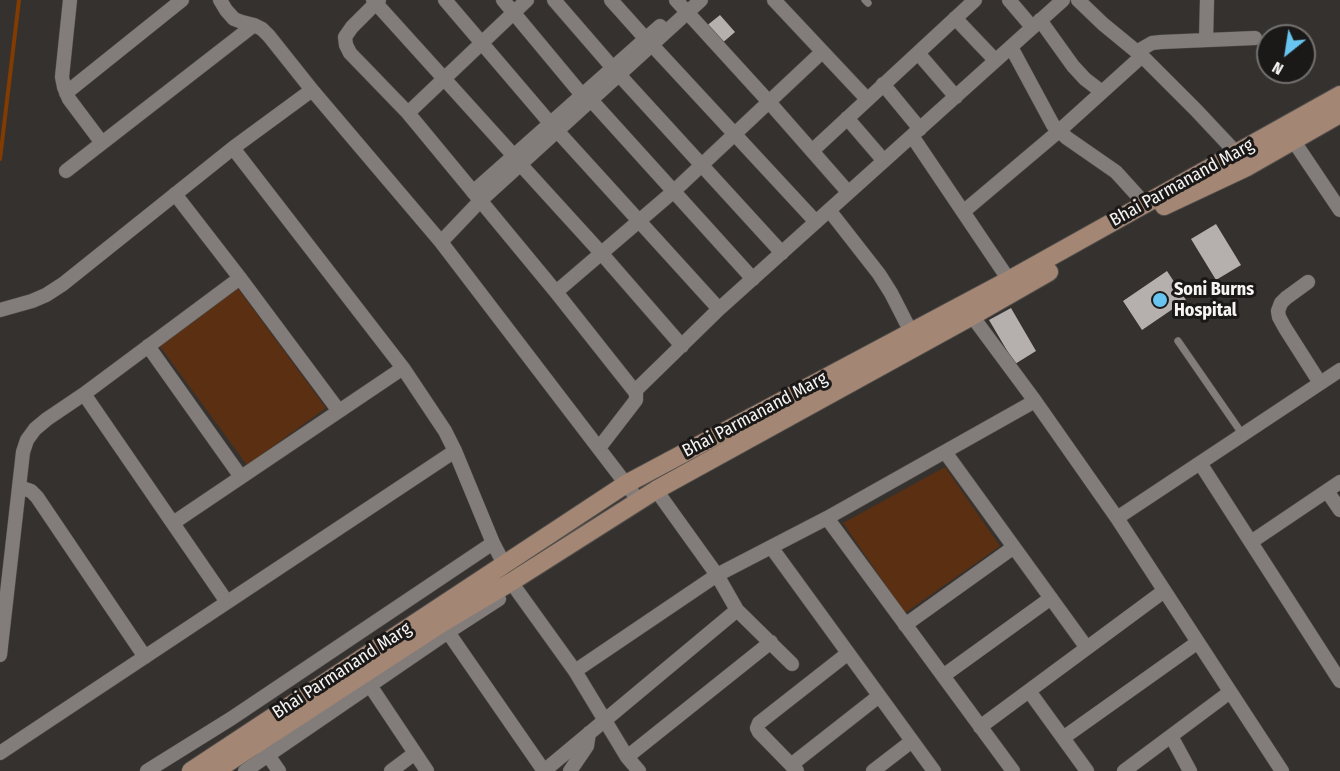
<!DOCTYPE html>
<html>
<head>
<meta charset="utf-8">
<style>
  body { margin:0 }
  #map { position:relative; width:1340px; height:771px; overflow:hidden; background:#35312e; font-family:"Fira Sans Condensed",sans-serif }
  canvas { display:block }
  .north { position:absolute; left:1256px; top:24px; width:60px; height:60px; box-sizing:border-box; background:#1b1918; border:2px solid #737170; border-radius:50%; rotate:210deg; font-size:16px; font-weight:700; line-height:24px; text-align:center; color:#f7f4f3 }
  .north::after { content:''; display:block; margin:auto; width:21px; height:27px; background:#68c4f0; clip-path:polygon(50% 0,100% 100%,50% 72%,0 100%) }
</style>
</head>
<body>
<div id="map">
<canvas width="1340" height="771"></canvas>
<div class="north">N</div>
</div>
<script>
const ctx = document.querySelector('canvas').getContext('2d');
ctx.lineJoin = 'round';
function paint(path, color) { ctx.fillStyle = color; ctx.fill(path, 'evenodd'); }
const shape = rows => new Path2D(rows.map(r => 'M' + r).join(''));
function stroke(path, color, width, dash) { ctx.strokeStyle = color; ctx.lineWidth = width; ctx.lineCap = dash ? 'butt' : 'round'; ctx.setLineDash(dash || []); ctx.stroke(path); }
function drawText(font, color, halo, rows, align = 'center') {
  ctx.font = font + ' "Fira Sans Condensed",sans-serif'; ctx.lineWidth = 6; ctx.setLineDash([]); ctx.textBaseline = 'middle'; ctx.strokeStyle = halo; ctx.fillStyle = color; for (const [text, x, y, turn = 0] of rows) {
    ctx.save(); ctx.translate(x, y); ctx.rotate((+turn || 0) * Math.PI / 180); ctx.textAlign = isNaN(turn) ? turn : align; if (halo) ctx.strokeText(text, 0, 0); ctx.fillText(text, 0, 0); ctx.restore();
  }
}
paint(shape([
  [237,287,326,408,247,465,159,345],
  [945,467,1000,546,905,613,843,523]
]), '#5b2f12');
stroke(shape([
  [0,159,19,0]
]), '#823c01', 4);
paint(shape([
  [720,15,735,32,720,45,705,27],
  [1216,224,1241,265,1216,280,1191,239],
  [1167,271,1186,300,1142,330,1123,301],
  [1011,308,1036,351,1015,364,989,320]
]), '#b5b0ad');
const lane = shape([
  [865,0,868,3],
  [1178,341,1243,435]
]);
const street = shape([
  [70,0,62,77,64,87,69,99,102,143],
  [220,0,226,10,234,19,242,22,254,25,262,29,269,36,312,90,441,242,639,501],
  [373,0,514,156],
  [379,0,352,27,345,37,346,45,350,53,408,113,556,292,636,393,636,400,599,448],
  [445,0,550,123,719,309],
  [503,0,582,95],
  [554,0,612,67,782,253],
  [611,0,645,38],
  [676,0,769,102,848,192],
  [774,0,867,99],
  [1009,0,1032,27],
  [1078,0,1103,24,1142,56,1196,110,1242,159],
  [955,18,995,60],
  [1040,20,1073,66,1085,79,1102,92],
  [1206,40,1207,0],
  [652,45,816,222],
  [1011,47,1053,125,1067,138,1116,172,1145,204],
  [1138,51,1152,43,1161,42,1255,38],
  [918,53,956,97],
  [883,84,920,129],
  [66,93,182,0],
  [591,100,753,279],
  [408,113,527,0],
  [847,118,884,161],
  [1291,134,1293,140,1340,210],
  [912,136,1009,280],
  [233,148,403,368,445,431,455,451,493,543,504,564],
  [812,151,975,0],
  [521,165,602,254,682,346],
  [66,171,254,25],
  [473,192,660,26],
  [175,194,240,278,339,411],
  [829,210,879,274,891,293,911,332],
  [963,212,1059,131,1142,56],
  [441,242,480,201,701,0],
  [1308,282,1286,298,1281,303,1278,311,1279,317,1285,328,1320,383],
  [556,292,674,191,822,52],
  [968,308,972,316,1035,401,1117,518,1282,771],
  [0,310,32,301,46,295,63,284,233,148,312,90],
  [148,346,241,477],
  [635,391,719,309,1063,0],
  [84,394,227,602],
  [945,452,1087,648],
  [1200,463,1340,681],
  [19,487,31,491,37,497,145,657],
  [656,490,717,575,737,610,792,664],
  [1327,491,1340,510],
  [827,518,1013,771],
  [1117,518,1340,370],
  [173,523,403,368],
  [1251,542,1340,482],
  [771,547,934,771],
  [511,582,575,671,627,757,639,771],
  [443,625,544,771],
  [905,625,1014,547],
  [0,655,23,452,27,440,35,429,47,419,84,394,240,278],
  [575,671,717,575,827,518,1035,401],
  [943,676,1051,598],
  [367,681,427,771],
  [1029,691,1087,771],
  [980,727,1164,591],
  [1171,736,1190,771],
  [1063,738,1198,642],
  [263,748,279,771],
  [0,753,455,451],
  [627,757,771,642],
  [791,765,879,696],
  [147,771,232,718,493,543],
  [245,771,448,632,499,599],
  [391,771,415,753],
  [544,771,737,610],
  [570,771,587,746,589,733],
  [797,771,759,732,757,728,759,723,847,654],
  [873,771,912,741],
  [1124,771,1230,692]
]);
const secondary = shape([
  [1164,206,1247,167,1340,114],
  [191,771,626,484,1009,280,1340,95],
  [215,771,442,623,511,582,656,490,972,316,1049,272]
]);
stroke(lane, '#514e4b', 8);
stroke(street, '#514e4b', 15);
stroke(secondary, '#514e4b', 20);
stroke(lane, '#827d7a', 7);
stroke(street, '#827d7a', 14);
stroke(secondary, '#a48674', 18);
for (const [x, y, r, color] of [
  [1160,300,8,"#68c4f0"]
]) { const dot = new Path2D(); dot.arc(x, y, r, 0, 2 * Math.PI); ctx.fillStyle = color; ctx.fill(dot); stroke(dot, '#1b1918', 2); }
drawText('18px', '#f7f4f3', '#1b1918', [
  ["Bhai Parmanand Marg",1182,183,-29],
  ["Bhai Parmanand Marg",755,415,-28],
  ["Bhai Parmanand Marg",342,671,-33]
]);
drawText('bold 18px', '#f7f4f3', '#1b1918', [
  ["Soni Burns",1174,290],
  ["Hospital",1174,311]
], 'left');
</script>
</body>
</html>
